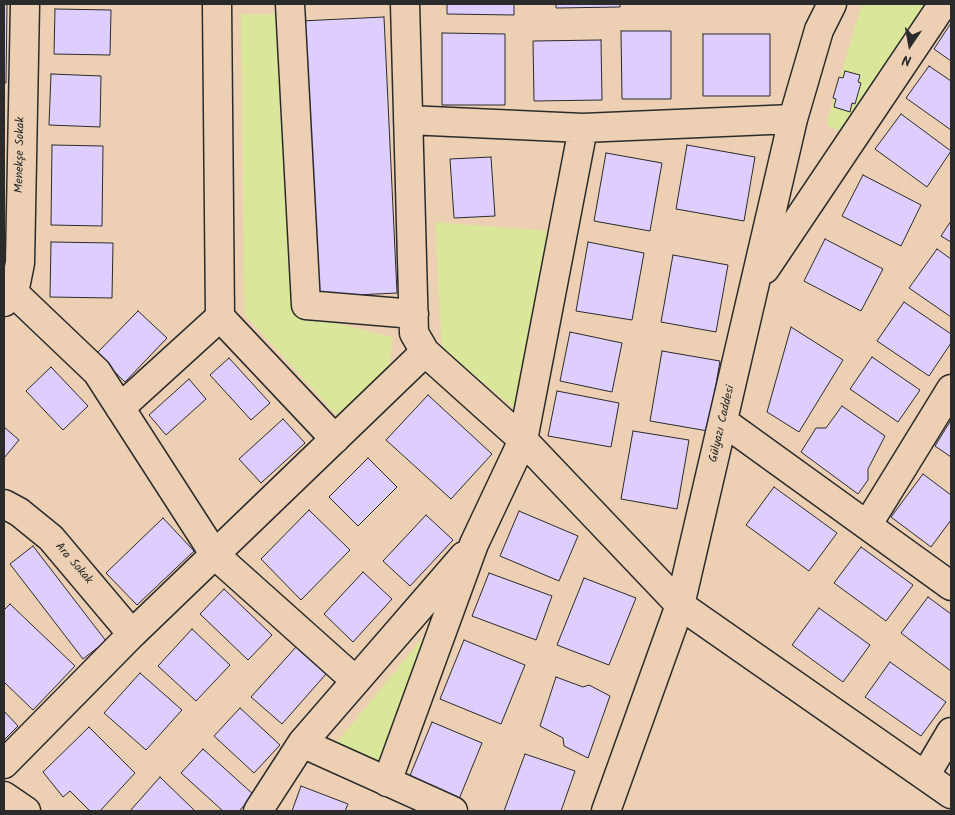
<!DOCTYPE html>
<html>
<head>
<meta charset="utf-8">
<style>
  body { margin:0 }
  #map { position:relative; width:955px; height:815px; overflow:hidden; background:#edd0b4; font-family:Kalam,sans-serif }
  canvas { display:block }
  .frame { position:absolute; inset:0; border:5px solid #2b2b2b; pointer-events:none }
  .north { position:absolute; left:885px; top:20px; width:50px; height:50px; -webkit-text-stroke:4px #edd0b4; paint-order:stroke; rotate:192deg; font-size:14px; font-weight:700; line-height:20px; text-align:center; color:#2b2b2b }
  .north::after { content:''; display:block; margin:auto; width:18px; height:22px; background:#2b2b2b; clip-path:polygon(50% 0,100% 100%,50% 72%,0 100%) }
</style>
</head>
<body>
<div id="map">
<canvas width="955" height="815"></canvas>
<div class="frame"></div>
<div class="north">N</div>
</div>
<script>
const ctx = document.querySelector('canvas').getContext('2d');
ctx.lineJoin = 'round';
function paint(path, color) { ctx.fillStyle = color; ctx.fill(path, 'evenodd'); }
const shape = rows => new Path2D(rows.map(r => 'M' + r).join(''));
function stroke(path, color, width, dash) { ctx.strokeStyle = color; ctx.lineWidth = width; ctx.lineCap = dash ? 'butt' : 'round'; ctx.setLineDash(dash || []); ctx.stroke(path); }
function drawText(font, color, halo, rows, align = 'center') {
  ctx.font = font + ' Kalam,sans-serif'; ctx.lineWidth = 4.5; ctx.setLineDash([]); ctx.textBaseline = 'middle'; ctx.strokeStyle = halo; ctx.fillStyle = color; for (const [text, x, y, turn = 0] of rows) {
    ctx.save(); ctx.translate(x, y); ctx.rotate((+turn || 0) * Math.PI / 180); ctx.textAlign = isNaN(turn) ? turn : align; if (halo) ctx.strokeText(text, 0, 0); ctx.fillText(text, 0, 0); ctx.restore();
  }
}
paint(shape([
  [862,4,924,4,842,132,826,125],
  [241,14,279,14,294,313,393,337,390,364,340,419,244,314],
  [435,222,548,231,514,408,442,349],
  [435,623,379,765,337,742]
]), '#dae699');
const building = shape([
  [4,4,7,4,6,83,4,83,4,4],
  [447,4,514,4,514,15,447,14,447,4],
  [556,4,620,4,620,7,556,8,556,4],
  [55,9,111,10,110,55,54,54,55,9],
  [384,17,397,293,314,297,301,21,384,17],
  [951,23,951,61,934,49,951,23],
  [621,31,671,31,671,99,622,99,621,31],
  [442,33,505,34,505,105,442,105,442,33],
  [703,34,770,34,770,96,703,96,703,34],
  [601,40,602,100,534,101,533,41,601,40],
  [929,66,951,81,951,130,906,98,929,66],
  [845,71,860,75,858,82,861,83,855,104,852,103,850,112,834,107,836,99,833,98,839,77,843,78,845,71],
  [51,74,101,76,100,127,49,125,51,74],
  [901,114,951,151,927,187,875,149,901,114],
  [52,145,103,146,102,226,51,225,52,145],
  [687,145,755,157,744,221,676,209,687,145],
  [606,153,662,163,650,231,594,221,606,153],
  [491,157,495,216,454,218,450,159,491,157],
  [863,175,921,205,901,246,842,216,863,175],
  [951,221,951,242,941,236,951,221],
  [825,239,883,269,861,311,804,281,825,239],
  [51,242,113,243,112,298,50,297,51,242],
  [588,242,644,253,632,320,576,311,588,242],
  [937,249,951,259,951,317,909,288,937,249],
  [673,255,728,265,716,332,661,322,673,255],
  [904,302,951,334,951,343,929,376,877,341,904,302],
  [138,311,167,338,125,382,96,354,138,311],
  [791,327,843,360,799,432,767,412,791,327],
  [570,332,622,343,612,392,560,381,570,332],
  [662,351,720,361,708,431,650,421,662,351],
  [872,357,920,390,898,422,850,389,872,357],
  [229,358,270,403,251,420,210,375,229,358],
  [51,367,88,406,63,430,26,391,51,367],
  [189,379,206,399,166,435,149,415,189,379],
  [557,391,619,403,611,447,548,436,557,391],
  [428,395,492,454,451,499,386,440,428,395],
  [842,406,885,436,868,469,868,480,858,494,801,452,816,428,826,428,842,406],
  [283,419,305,443,261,483,239,459,283,419],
  [951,420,951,457,935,446,951,420],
  [4,427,19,440,4,458,4,427],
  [633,431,689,440,677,509,621,499,633,431],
  [368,458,397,487,358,526,329,497,368,458],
  [923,474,951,495,951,520,931,547,891,517,923,474],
  [774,487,837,533,809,571,746,525,774,487],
  [309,510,350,550,301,600,261,559,309,510],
  [519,511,578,536,559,581,500,556,519,511],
  [426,515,453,540,410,586,383,561,426,515],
  [163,518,194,551,137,605,106,573,163,518],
  [33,546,106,641,83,659,10,564,33,546],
  [861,547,913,585,886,621,834,583,861,547],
  [363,572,392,599,353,642,324,614,363,572],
  [489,573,552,596,536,640,472,616,489,573],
  [584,578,636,598,609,665,557,645,584,578],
  [224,589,272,635,248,660,200,614,224,589],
  [928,597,951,614,951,671,901,633,928,597],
  [10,604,75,666,33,710,4,682,4,610,10,604],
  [819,608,870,645,843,682,792,645,819,608],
  [192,629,230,665,196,701,158,666,192,629],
  [464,640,525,665,501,724,440,699,464,640],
  [296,647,326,674,282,724,251,697,296,647],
  [890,662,946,702,921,736,865,697,890,662],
  [140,673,182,710,146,750,104,713,140,673],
  [556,677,583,687,589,685,610,696,588,758,564,746,563,738,540,726,556,677],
  [240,708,280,745,254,773,214,736,240,708],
  [4,711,18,726,4,740,4,711],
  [432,722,482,743,457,804,407,783,432,722],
  [89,727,135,773,100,811,90,811,70,791,63,797,43,772,89,727],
  [203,749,254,795,239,811,223,811,181,773,203,749],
  [525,754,575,771,561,811,504,811,525,754],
  [160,777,195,811,130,811,160,777],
  [301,786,348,804,345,811,292,811,301,786]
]);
paint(building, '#decdff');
stroke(building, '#2b2b2b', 1);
const minor = shape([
  [217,4,220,317,335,439],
  [290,4,306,305,414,314],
  [405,4,414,333,425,352,523,440,680,605,951,794],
  [408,120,583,128,793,119],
  [765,269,943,4],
  [4,288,12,291,97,372,215,555,356,681],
  [4,302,16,283,20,263,25,4],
  [120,408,220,317],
  [724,422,951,586],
  [4,504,19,512,51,538,132,634],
  [868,524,951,389],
  [302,743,453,811],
  [4,764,132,634,425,352],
  [925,776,951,732],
  [387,782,474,544,523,440,583,128],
  [4,796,26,811],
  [258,811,302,743,464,556],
  [606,811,680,605,793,119,819,30,832,4]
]);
stroke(minor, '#2b2b2b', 31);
stroke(minor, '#edd0b4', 28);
drawText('12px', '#2b2b2b', '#edd0b4', [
  ["Menekşe Sokak",21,155,-89],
  ["Gülyazı Caddesi",723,424,-77],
  ["Ara Sokak",73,564,49]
]);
</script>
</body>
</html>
